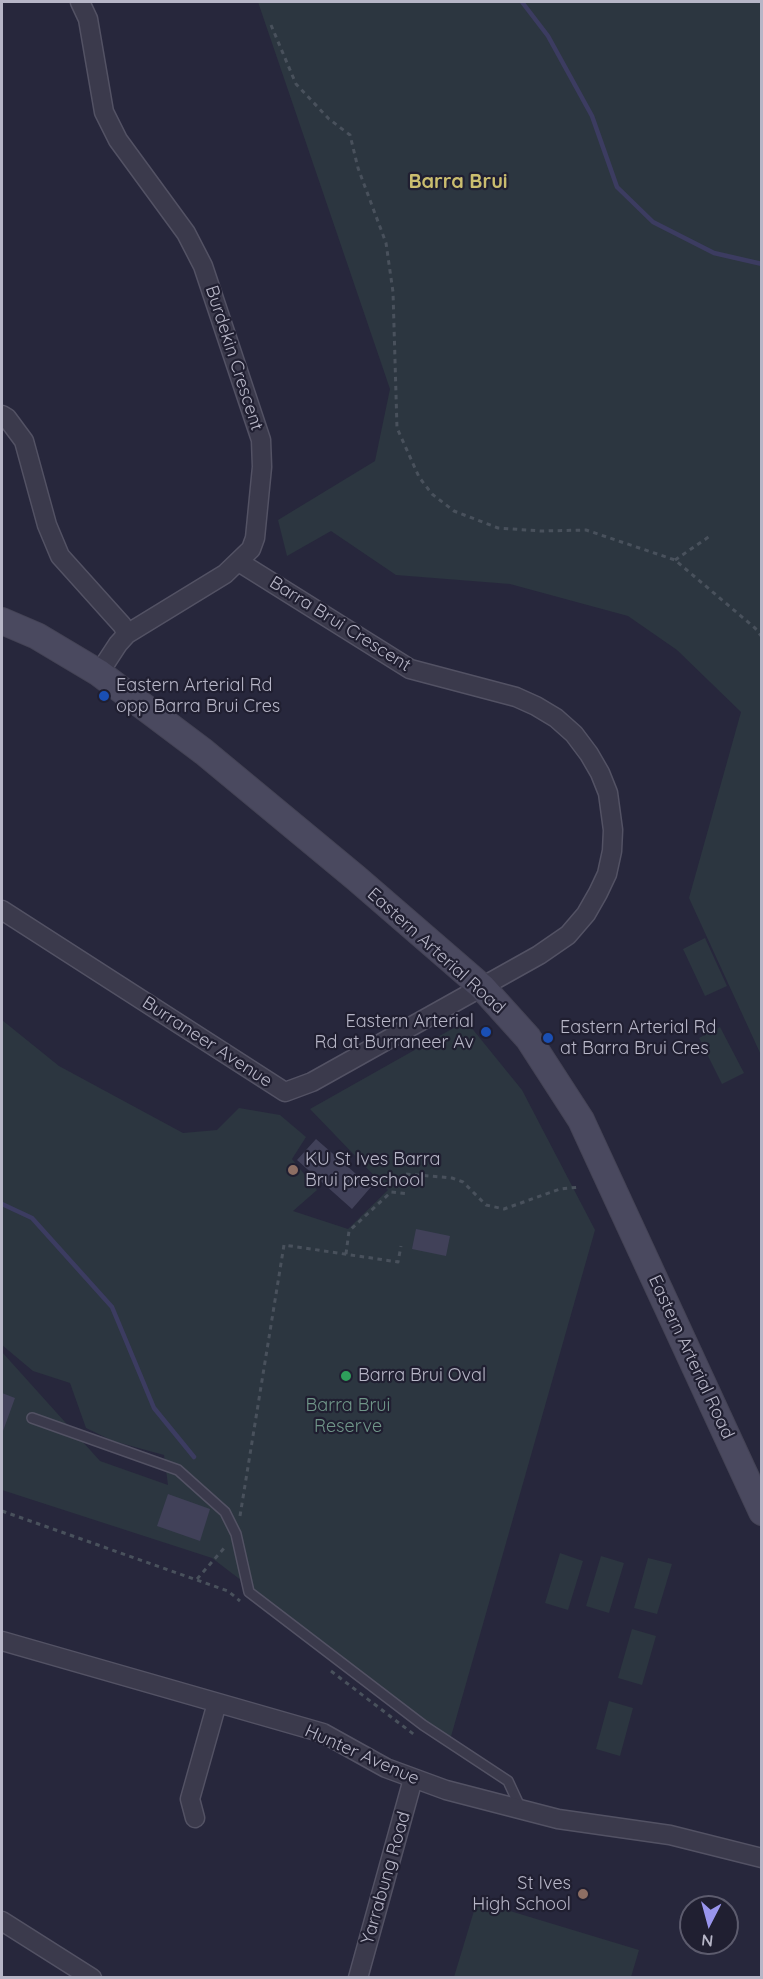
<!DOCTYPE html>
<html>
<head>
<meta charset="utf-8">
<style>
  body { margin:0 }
  #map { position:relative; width:763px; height:1979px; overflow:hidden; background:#27273c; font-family:Quicksand,sans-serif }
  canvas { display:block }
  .frame { position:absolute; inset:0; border:3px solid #b7b6c7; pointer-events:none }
  .north { position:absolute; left:679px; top:1895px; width:60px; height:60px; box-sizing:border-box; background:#201f31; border:2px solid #5c5b6d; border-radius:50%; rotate:186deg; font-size:16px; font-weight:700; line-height:24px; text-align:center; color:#b7b6c7 }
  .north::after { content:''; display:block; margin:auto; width:21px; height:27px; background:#9995ed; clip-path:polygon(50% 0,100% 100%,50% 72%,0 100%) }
</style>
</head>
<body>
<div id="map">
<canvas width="763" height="1979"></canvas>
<div class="frame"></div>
<div class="north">N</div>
</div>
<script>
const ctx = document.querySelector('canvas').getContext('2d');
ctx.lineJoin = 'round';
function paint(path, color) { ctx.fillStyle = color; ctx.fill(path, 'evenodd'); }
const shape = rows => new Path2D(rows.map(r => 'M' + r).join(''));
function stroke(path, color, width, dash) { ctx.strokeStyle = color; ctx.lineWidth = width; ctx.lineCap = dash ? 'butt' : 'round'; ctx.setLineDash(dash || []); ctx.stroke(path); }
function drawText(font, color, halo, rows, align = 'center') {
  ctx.font = font + ' Quicksand,sans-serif'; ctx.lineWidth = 4.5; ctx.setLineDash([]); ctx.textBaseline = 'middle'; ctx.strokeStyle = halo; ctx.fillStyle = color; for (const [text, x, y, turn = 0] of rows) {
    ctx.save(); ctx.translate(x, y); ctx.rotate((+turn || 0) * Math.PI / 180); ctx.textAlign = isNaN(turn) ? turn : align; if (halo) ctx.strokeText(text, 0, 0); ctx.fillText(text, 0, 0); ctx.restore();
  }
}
paint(shape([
  [258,2,761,2,761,1055,689,898,741,712,677,650,628,616,510,584,396,575,331,531,287,556,278,520,375,461,390,389],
  [705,938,727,986,705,996,683,949],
  [2,1020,59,1066,183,1133,217,1130,239,1108,280,1115,306,1137,292,1159,317,1190,293,1211,348,1229,388,1190,310,1109,466,1021,522,1090,595,1230,450,1740,212,1558,2,1490,2,1352,100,1461,168,1485,164,1455,113,1441,86,1428,70,1383,33,1371,2,1345],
  [720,1027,744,1073,722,1084,699,1038],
  [560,1553,583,1561,568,1610,545,1603],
  [601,1556,624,1563,609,1613,586,1606],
  [648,1558,672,1564,657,1614,634,1608],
  [632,1629,656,1636,642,1685,618,1678],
  [609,1701,633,1708,620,1756,596,1749],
  [477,1901,639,1950,631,1977,454,1977]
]), '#2c3640');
stroke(shape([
  [522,2,548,36,592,116,617,187,653,222,714,253,762,264],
  [2,1204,32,1218,112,1307,154,1408,194,1457]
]), '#3c3c61', 4.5);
paint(shape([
  [316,1139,371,1187,352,1209,297,1160],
  [416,1229,450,1236,446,1256,412,1249],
  [2,1393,15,1398,3,1431,2,1430],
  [168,1494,210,1509,200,1541,157,1526]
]), '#414159');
const lane = shape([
  [32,1418,178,1470,225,1512,236,1534,249,1592,423,1725,508,1781,521,1809]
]);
const street = shape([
  [80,2,88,19,104,112,118,140,186,233,203,266,261,440,262,467,255,538,251,549,225,574,127,634,118,644,99,673],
  [2,415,7,418,24,441,47,525,60,556,122,625,127,634],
  [2,910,285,1092,312,1082,539,955,568,935,586,914,598,893,607,874,612,851,613,830,608,793,600,773,589,754,574,734,556,718,536,706,516,697,410,669,239,562],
  [2,1641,323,1733,386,1768,446,1790,558,1819,670,1835,762,1858],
  [195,1818,190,1799,217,1703],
  [2,1921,92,1978],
  [358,1978,413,1779]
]);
const secondary = shape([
  [2,621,37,636,99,673,204,752,356,878,482,987,528,1038,581,1120,762,1512]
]);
stroke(lane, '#535264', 12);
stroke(street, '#535264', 21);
stroke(secondary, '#444355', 28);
stroke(shape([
  [271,25,296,84,329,119,350,135,358,168,386,243,393,292,397,428,419,477,432,494,454,511,498,528,541,531,586,530,675,560,755,628,762,637],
  [675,560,710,536],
  [406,1174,452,1178,463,1182,486,1205,504,1209,560,1189,580,1187],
  [346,1254,349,1231,391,1192,409,1194],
  [2,1511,228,1591,240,1601],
  [240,1516,284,1245,398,1262,401,1246],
  [197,1579,226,1546],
  [331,1671,416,1736]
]), '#49515c', 3, [4.5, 4.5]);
stroke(lane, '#3b3a4c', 9);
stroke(street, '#3b3a4c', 18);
stroke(secondary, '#4a495f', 26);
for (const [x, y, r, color] of [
  [104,696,6,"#1a4fb4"],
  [486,1032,6,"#1a4fb4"],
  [548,1038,6,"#1a4fb4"],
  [293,1170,6,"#8d6e63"],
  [346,1376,6,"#2e9e5b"],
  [583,1894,6,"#8d6e63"]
]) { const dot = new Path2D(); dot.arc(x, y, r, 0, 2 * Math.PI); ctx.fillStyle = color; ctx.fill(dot); stroke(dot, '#201f31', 2); }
drawText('18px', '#b7b6c7', '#201f31', [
  ["Burdekin Crescent",234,358,72],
  ["Barra Brui Crescent",340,624,32],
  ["Eastern Arterial Road",436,951,42],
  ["Burraneer Avenue",207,1042,33],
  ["Eastern Arterial Road",691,1357,65],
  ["Hunter Avenue",362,1755,24],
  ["Yarrabung Road",386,1878,-74]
]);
drawText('18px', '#b7b6c7', '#201f31', [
  ["Eastern Arterial Rd",116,686],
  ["opp Barra Brui Cres",116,707],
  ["Eastern Arterial",474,1022,"right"],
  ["Rd at Burraneer Av",474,1043,"right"],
  ["Eastern Arterial Rd",560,1028],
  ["at Barra Brui Cres",560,1049],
  ["KU St Ives Barra",305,1160],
  ["Brui preschool",305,1181],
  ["Barra Brui Oval",358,1376],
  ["St Ives",571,1884,"right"],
  ["High School",571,1905,"right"]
], 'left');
drawText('18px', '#709689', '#201f31', [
  ["Barra Brui",348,1406],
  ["Reserve",348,1427]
]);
drawText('bold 20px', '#cabd6f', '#201f31', [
  ["Barra Brui",458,182]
]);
</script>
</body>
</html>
